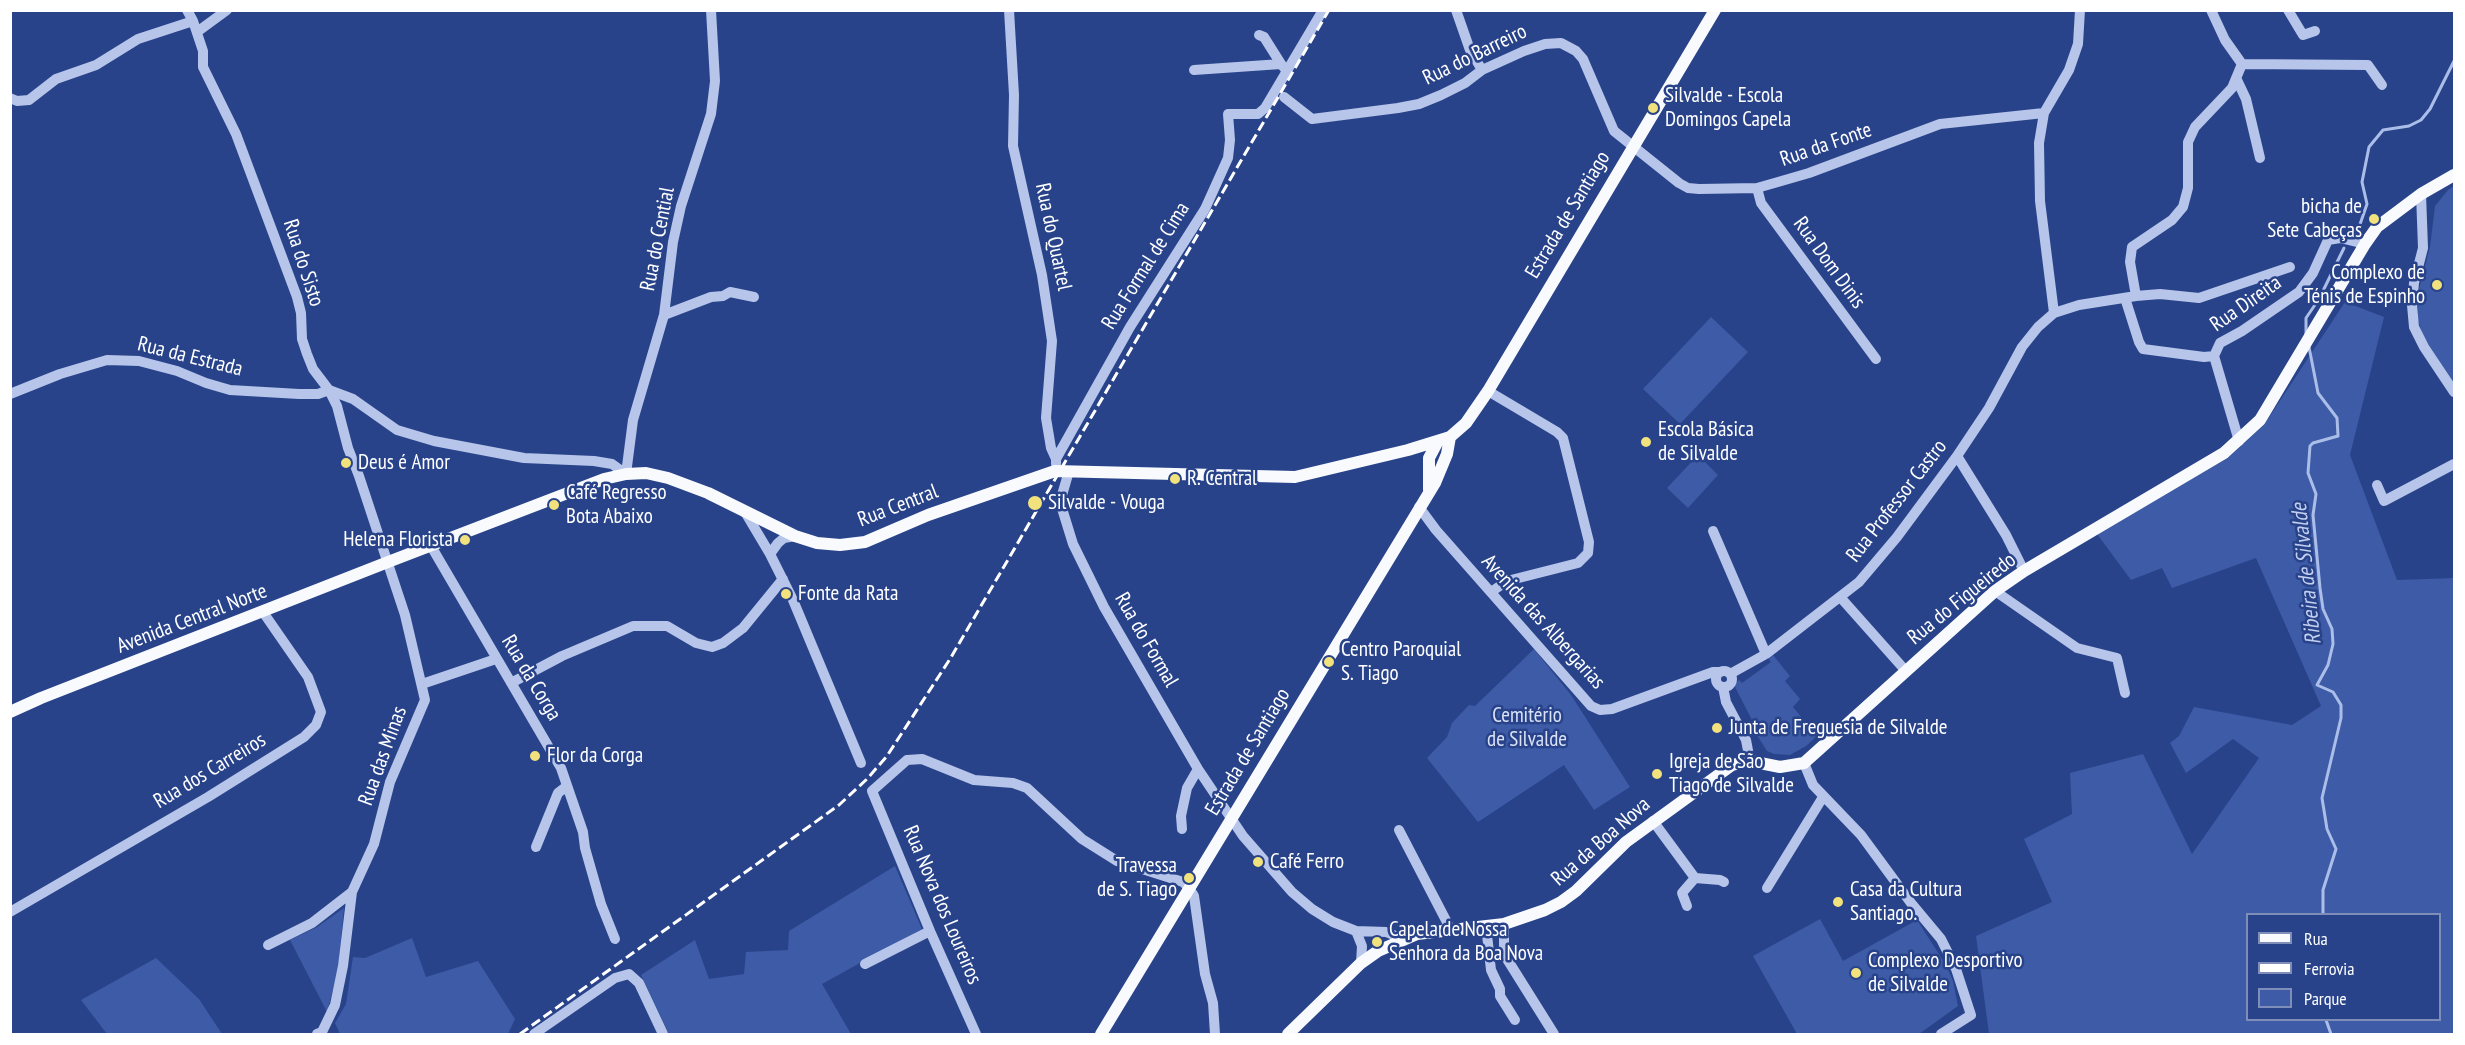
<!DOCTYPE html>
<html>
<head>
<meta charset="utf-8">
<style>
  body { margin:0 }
  #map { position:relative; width:2465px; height:1045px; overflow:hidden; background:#28438a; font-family:"PT Sans Narrow",sans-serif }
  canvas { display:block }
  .frame { position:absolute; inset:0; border:12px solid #fff; pointer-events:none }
  .legend { position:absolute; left:2246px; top:913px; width:195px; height:108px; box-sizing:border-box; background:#28438a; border:2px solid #7e8eb9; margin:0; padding:8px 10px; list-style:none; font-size:18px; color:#fff }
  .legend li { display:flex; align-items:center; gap:12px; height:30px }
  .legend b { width:30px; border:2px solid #7e8eb9 }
</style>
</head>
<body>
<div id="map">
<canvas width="2465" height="1045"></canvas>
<div class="frame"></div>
<ul class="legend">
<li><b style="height:8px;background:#f9fafe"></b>Rua</li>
<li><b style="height:8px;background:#fff"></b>Ferrovia</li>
<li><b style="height:16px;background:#3d5ba6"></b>Parque</li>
</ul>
</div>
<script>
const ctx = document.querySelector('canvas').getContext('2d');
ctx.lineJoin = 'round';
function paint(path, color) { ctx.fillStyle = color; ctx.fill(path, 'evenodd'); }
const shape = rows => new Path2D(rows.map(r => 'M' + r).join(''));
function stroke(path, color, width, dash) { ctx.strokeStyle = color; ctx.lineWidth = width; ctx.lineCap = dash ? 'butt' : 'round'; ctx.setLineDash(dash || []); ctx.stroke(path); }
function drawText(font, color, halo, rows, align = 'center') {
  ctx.font = font + ' "PT Sans Narrow",sans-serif'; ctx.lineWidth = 5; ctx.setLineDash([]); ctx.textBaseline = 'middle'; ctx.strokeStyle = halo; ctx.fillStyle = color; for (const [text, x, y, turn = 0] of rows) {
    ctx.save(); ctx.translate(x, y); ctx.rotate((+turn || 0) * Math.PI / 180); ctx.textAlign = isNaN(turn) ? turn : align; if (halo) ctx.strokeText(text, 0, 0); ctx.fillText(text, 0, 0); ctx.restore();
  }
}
paint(shape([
  [2454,186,2454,386,2422,334,2418,319,2417,297,2430,247,2435,206,2448,190],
  [2345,302,2384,317,2350,455,2397,580,2454,578,2454,1034,1989,1034,1976,936,2052,902,2024,839,2072,814,2070,773,2143,754,2192,854,2259,758,2233,739,2186,773,2170,743,2179,736,2194,707,2292,725,2321,706,2256,558,2172,588,2162,568,2131,580,2097,534,2228,458,2264,425],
  [2248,914,2440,914,2440,1020,2248,1020],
  [1711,317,1748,352,1680,424,1643,389],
  [1698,455,1718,475,1688,508,1667,488],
  [1534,649,1571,695,1630,787,1594,810,1564,765,1478,822,1427,758,1447,737,1452,723,1469,705,1475,706],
  [1773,655,1790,676,1785,681,1800,699,1793,707,1817,736,1806,746,1790,755,1774,754,1767,751,1753,729,1755,726,1734,685,1739,680,1742,683,1771,662,1769,659],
  [895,866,922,929,822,984,851,1034,669,1034,641,975,695,940,709,979,744,974,746,952,788,950,789,931],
  [344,908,338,971,327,1012,290,940,317,927],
  [1820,919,1843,961,1917,920,1946,965,1953,981,1958,1006,1919,1034,1797,1034,1753,956],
  [412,938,426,977,478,961,515,1019,508,1034,340,1034,335,1023,346,1004,353,957,365,958],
  [156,958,199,999,222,1034,107,1034,81,1000]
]), '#3d5ba6');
stroke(shape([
  [2350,237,2357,233,2367,204,2362,182,2369,147,2383,130,2409,126,2421,120,2430,109,2454,61],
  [2306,334,2306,318,2319,299,2344,248],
  [2309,347,2318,393,2337,418,2338,436,2313,443,2310,446,2308,473,2316,494,2313,515,2320,588,2323,609,2332,629,2333,644,2328,665,2317,685,2333,692,2341,705,2341,718,2322,798,2327,829,2336,849,2323,890,2323,914],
  [2326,1020,2331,1034]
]), '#abbee9', 3);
stroke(shape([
  [187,10,193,21,203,51,203,67,236,134,297,297,301,313,302,339,307,354,313,369,329,390,337,406,348,448,359,476,405,615,425,700,390,782,374,844,352,892,343,966,335,1005,322,1032,317,1034],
  [1009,10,1014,95,1013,146,1042,275,1052,341,1046,418,1051,448,1056,459,1056,464],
  [1456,10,1470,50,1482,70],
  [2211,10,2225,40,2242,64],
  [2288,10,2303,35,2315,31],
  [197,32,227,10],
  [1259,35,1264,37,1281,64],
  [2242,64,2368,65,2382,85],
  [1194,70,1281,64,1287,71],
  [2237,80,2246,99,2260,158],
  [1284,97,1312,119,1398,108,1419,104,1441,95,1465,83,1482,70,1524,51,1545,44,1561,43,1576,51,1583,59,1614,131,1679,183,1688,188,1699,189,1757,188,1778,182,1809,173,1940,124,2044,113],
  [10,98,17,101,29,100,56,79,96,65,138,39,193,21],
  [1757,188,1761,203,1876,359],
  [2421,194,2423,248,2414,283,2412,305,2414,327,2424,347,2454,392],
  [2136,296,2130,262,2132,247,2172,220,2183,207,2188,188,2188,142,2195,127,2232,88,2242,64],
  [2125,298,2139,342,2143,349,2204,357,2214,356],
  [2054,313,2040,201,2039,143,2044,113,2069,70,2078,44,2080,10],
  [664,315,711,297,723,296,730,292,754,297],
  [2214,356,2220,343,2242,331,2299,292,2313,273,2328,240,2340,238,2365,244],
  [2214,356,2239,441],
  [1488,391,1557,432,1563,438,1589,542,1588,553,1578,563,1507,581,1491,592],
  [10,394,60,374,107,360,139,361,177,371,206,383,230,390,299,394,318,394,329,390,353,399,397,430,434,441,524,458,594,461,612,464,626,474],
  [1957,456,2006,535,2024,571],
  [1056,459,1130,327,1205,209,1228,158,1230,140,1228,114,1258,114,1265,108,1323,10],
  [1069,471,1060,502,1073,544,1104,607,1198,769,1243,836,1292,892,1312,909,1333,922,1356,931,1386,932,1403,939],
  [626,474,633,420,664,315,673,242,681,206,711,114,715,81,711,10],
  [2377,485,2384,501,2454,464],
  [1419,507,1436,530,1591,706,1600,710,1612,709,1713,672,1721,672],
  [745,512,770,554],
  [1713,531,1766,654],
  [795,536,784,538,778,543,770,554,793,600,861,763],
  [431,546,561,768,583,832,585,848,601,904,615,939],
  [1995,591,2077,648,2117,658,2125,693],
  [1841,598,1905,670],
  '1716 679a8 8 0 1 1 16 0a8 8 0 1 1-16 0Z',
  [1730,674,1766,654,1859,582,1897,537,1957,456,1989,408,2022,347,2038,327,2054,313,2079,305,2136,296,2160,294,2199,298,2290,267],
  [511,683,562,656,633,626,667,626,696,643,712,647,723,643,743,628,783,579],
  [422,684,496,659],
  [1723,687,1726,702,1746,740,1750,761],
  [1804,763,1813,785,1861,835,1911,903,1941,939,1956,969,1971,1015,1941,1034],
  [1653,821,1695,878,1720,880,1724,882],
  [1182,829,1181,816,1187,788,1198,769],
  [1399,830,1451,930],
  [536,847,558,793,567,786],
  [1767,888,1823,797],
  [1687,906,1682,893,1695,878],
  [10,912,208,797,304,737,316,725,321,712,308,677,263,612],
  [1504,924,1504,950,1507,959,1554,1034],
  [1486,926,1491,970,1500,989,1500,996,1515,1020],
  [1356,931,1362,946,1361,963],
  [268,945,312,923,352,892],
  [865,964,930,931],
  [534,1034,615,978,629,974,639,983,663,1034],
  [976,1034,930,931,872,791,907,760,922,759,974,780,1013,783,1027,788,1082,839,1117,861,1183,882,1189,888,1194,896,1205,974,1213,1003,1215,1034]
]), '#b6c5e9', 10);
stroke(shape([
  [1429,490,1429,458,1438,441],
  [10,712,41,698,388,562,604,479,626,474,646,473,668,478,708,493,795,536,817,543,840,545,865,542,928,515,1055,471,1295,477,1408,450,1450,437,1466,423,1488,391,1715,10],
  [1101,1034,1435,483,1447,454,1450,437],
  [1288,1034,1361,963,1378,951,1417,934,1504,924,1545,910,1561,902,1576,891,1626,842,1732,765,1750,761,1780,767,1804,763,1995,591,2024,571,2224,453,2260,420,2365,244,2377,227,2421,194,2454,175]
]), '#f9fafe', 12);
stroke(shape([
  [520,1034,839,805,867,779,887,756,950,659,1329,10]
]), '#fff', 3, [10, 4.5]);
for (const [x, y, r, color] of [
  [1653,108,6,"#f1e27d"],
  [2374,219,6,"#f1e27d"],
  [2437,285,6,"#f1e27d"],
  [1646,442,6,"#f1e27d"],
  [346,463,6,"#f1e27d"],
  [1175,479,6,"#f1e27d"],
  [1035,503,8,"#f1e27d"],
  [554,505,6,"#f1e27d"],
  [465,540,6,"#f1e27d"],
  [786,594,6,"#f1e27d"],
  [1329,662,6,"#f1e27d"],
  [1717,728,6,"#f1e27d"],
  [535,756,6,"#f1e27d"],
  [1657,774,6,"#f1e27d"],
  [1258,862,6,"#f1e27d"],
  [1189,878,6,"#f1e27d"],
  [1838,902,6,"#f1e27d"],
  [1377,942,6,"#f1e27d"],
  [1856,973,6,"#f1e27d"]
]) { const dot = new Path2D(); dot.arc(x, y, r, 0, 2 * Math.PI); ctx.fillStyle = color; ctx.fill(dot); stroke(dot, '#28438a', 2); }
drawText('21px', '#fff', '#28438a', [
  ["Rua do Barreiro",1475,55,-26],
  ["Rua da Fonte",1826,145,-19],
  ["Estrada de Santiago",1568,215,-59],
  ["Rua do Quartel",1053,237,78],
  ["Rua do Cential",658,239,-79],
  ["Rua do Sisto",303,263,72],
  ["Rua Dom Dinis",1829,263,54],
  ["Rua Formal de Cima",1146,266,-58],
  ["Rua Direita",2246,304,-35],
  ["Rua da Estrada",190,357,14],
  ["Rua Professor Castro",1897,501,-52],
  ["Rua Central",898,506,-21],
  ["Rua do Figueiredo",1962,599,-39],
  ["Avenida Central Norte",192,619,-21],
  ["Avenida das Albergarias",1543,622,48],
  ["Rua do Formal",1146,640,60],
  ["Rua da Corga",531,678,59],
  ["Estrada de Santiago",1248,752,-59],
  ["Rua das Minas",383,756,-70],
  ["Rua dos Carreiros",210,771,-31],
  ["Rua da Boa Nova",1601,842,-41],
  ["Rua Nova dos Loureiros",942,905,67]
]);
drawText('21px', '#fff', '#28438a', [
  ["Silvalde - Escola",1665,96],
  ["Domingos Capela",1665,120],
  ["bicha de",2362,207,"right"],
  ["Sete Cabeças",2362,231,"right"],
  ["Complexo de",2425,273,"right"],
  ["Ténis de Espinho",2425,297,"right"],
  ["Escola Básica",1658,430],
  ["de Silvalde",1658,454],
  ["Deus é Amor",358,463],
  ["R. Central",1187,479],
  ["Café Regresso",566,493],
  ["Bota Abaixo",566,517],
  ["Silvalde - Vouga",1048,503],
  ["Helena Florista",453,540,"right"],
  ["Fonte da Rata",798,594],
  ["Centro Paroquial",1341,650],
  ["S. Tiago",1341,674],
  ["Junta de Freguesia de Silvalde",1729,728],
  ["Flor da Corga",547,756],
  ["Igreja de São",1669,762],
  ["Tiago de Silvalde",1669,786],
  ["Café Ferro",1270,862],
  ["Travessa",1177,866,"right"],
  ["de S. Tiago",1177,890,"right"],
  ["Casa da Cultura",1850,890],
  ["Santiago.",1850,914],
  ["Capela de Nossa",1389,930],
  ["Senhora da Boa Nova",1389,954],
  ["Complexo Desportivo",1868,961],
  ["de Silvalde",1868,985]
], 'left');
drawText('21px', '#dae2f7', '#28438a', [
  ["Cemitério",1527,716],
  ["de Silvalde",1527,740]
]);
drawText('italic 22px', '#c2cff0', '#28438a', [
  ["Ribeira de Silvalde",2307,574,-96]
]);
</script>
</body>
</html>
